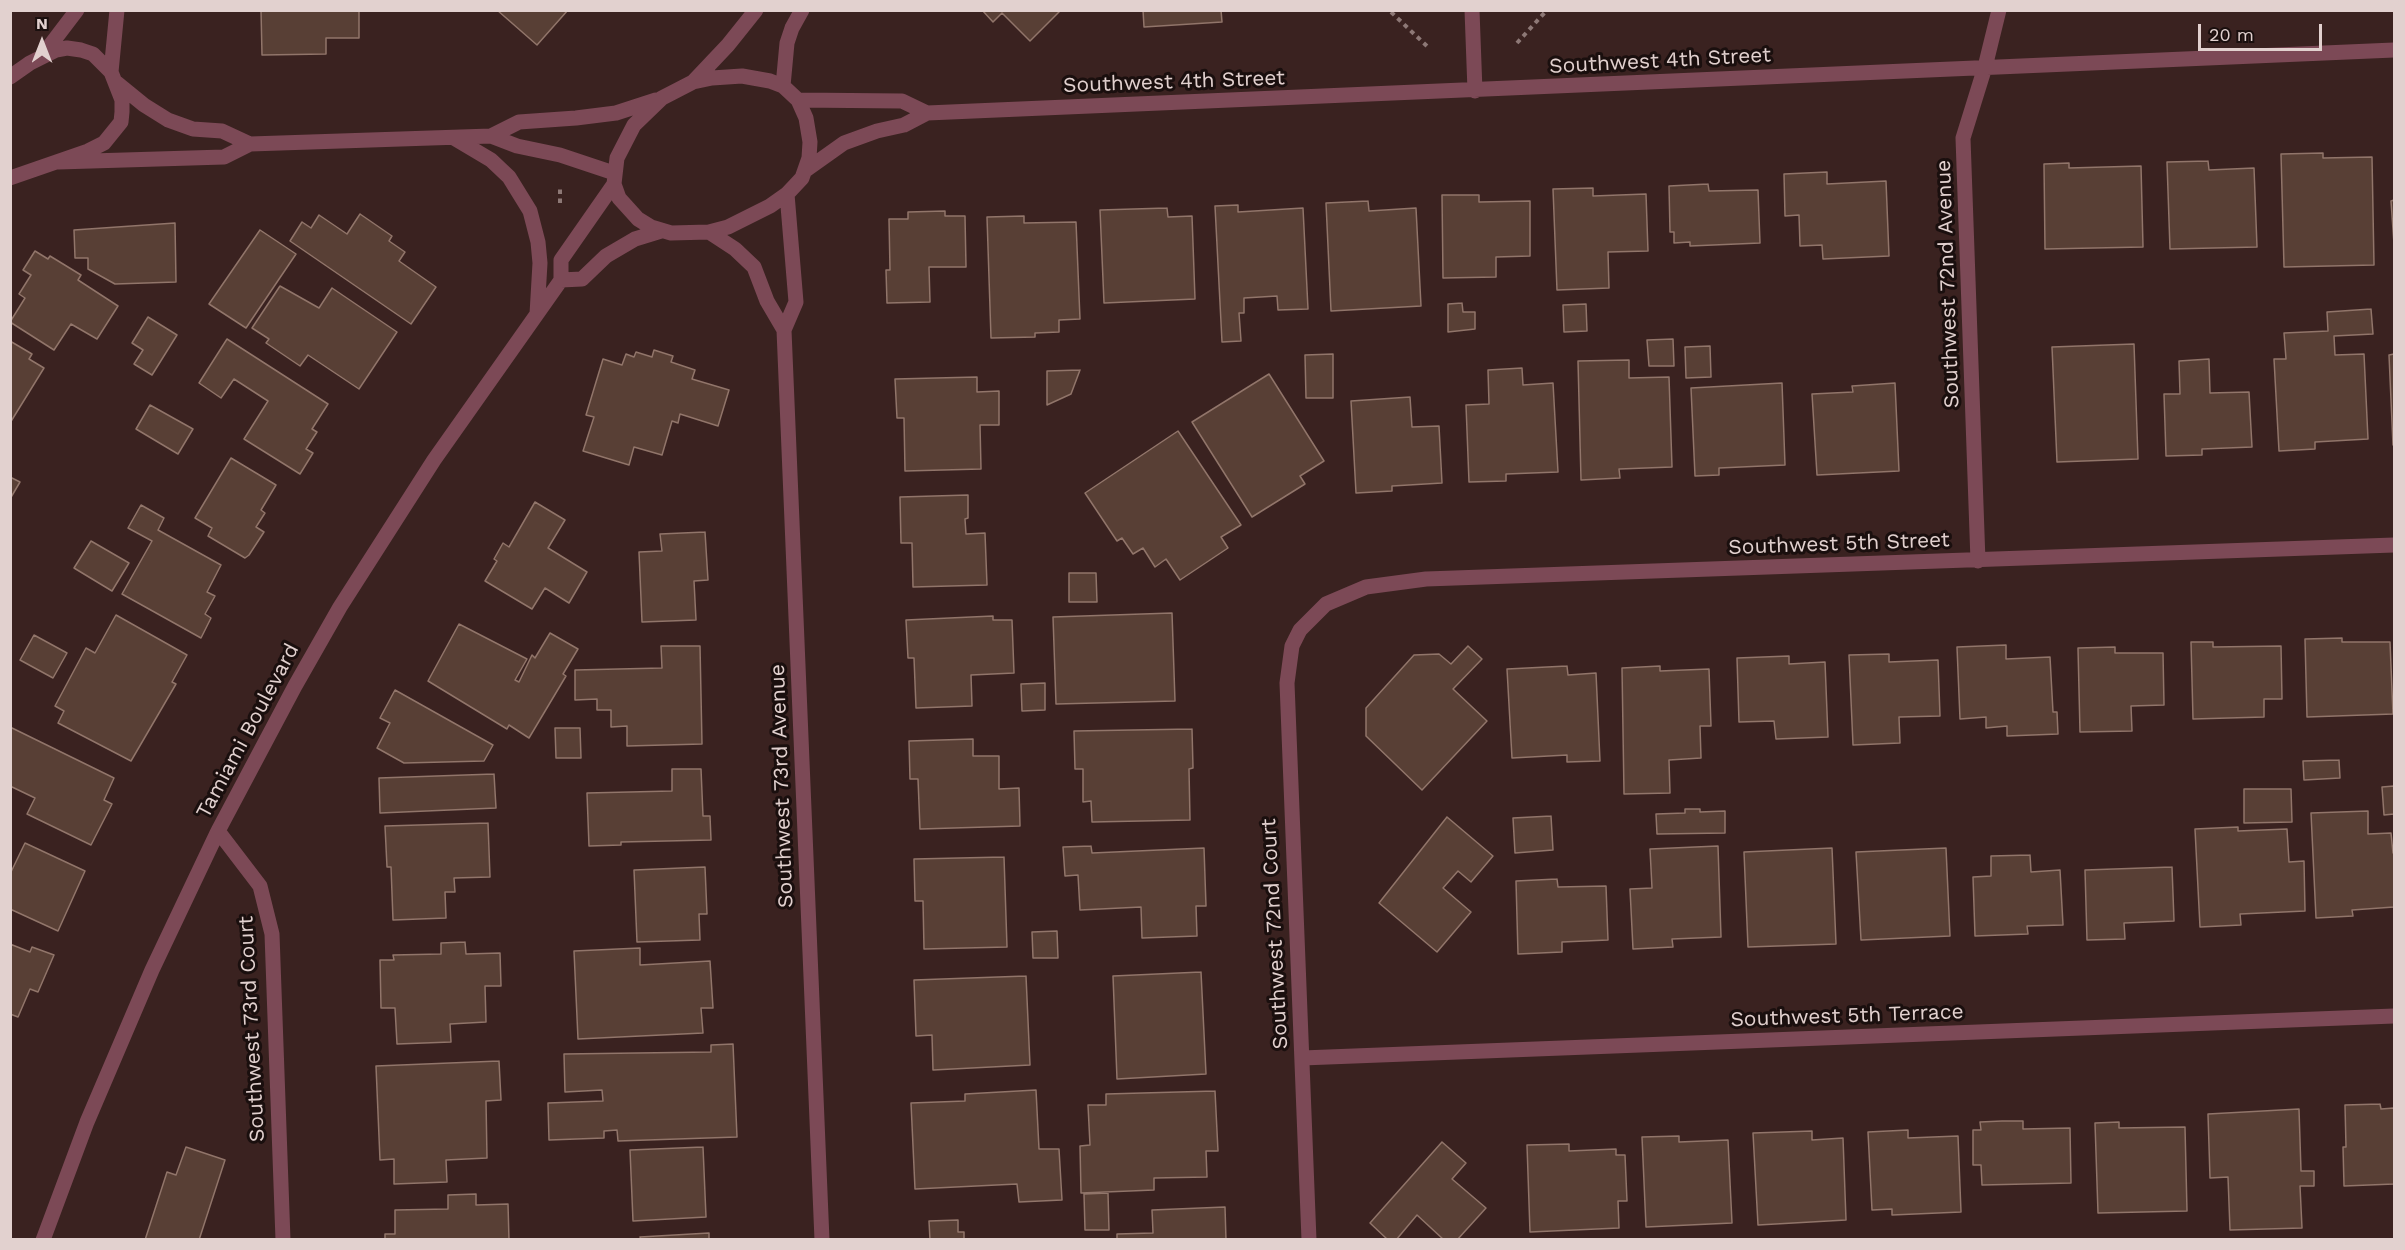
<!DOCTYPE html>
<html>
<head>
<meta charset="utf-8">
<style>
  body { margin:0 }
  #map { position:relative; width:2405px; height:1250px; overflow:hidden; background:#3a2220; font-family:"Work Sans",sans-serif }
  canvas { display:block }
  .frame { position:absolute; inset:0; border:12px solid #e2d1cf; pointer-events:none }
  .north { position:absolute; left:12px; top:12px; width:60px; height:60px; -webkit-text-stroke:4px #1a0f0e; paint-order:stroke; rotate:0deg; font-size:16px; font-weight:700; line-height:24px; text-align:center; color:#e2d1cf }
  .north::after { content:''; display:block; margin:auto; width:21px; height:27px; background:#e2d1cf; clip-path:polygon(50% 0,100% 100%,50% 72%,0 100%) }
  .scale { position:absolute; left:2198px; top:24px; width:124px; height:27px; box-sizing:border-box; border:3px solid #e2d1cf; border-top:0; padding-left:8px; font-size:18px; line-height:21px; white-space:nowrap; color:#e2d1cf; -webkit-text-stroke:4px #1a0f0e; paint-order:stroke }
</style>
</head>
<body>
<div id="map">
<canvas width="2405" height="1250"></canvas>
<div class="frame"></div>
<div class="north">N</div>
<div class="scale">20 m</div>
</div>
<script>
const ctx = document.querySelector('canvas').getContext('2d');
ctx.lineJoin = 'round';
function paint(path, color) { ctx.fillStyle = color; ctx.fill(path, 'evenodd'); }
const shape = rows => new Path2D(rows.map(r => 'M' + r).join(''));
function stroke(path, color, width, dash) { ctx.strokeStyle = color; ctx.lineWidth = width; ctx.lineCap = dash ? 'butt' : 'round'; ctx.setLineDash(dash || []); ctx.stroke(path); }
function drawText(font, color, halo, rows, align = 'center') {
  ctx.font = font + ' "Work Sans",sans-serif'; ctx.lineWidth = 6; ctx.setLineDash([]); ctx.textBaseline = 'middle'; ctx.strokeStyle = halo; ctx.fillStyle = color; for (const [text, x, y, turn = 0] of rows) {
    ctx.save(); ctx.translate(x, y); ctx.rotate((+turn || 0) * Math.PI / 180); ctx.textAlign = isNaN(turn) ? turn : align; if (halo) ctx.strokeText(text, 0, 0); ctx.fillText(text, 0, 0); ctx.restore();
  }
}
const building = shape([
  [261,10,359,10,359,38,326,38,326,54,262,55,261,10],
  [497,10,568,10,537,45,497,10],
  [982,10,1061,10,1030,41,1002,13,993,22,982,10],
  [1143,10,1221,10,1222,22,1144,27,1143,10],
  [2323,153,2323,158,2372,157,2374,265,2284,267,2281,154,2323,153],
  [2208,161,2209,170,2254,168,2257,247,2170,249,2167,162,2208,161],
  [2069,163,2069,168,2141,166,2143,247,2045,249,2044,164,2069,163],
  [1827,172,1827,184,1886,181,1889,256,1823,259,1822,245,1800,246,1799,215,1785,216,1784,174,1827,172],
  [1708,184,1709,191,1758,190,1760,243,1690,246,1690,242,1674,243,1674,232,1670,232,1669,186,1708,184],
  [1593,188,1593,196,1646,194,1648,251,1608,252,1609,288,1557,290,1553,189,1593,188],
  [1442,195,1479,195,1479,202,1530,201,1530,256,1496,257,1496,277,1443,278,1442,195],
  [2394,200,2394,244,2391,201,2394,200],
  [1368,201,1369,211,1416,208,1421,306,1331,311,1326,203,1368,201],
  [1238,205,1238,212,1303,208,1308,309,1278,310,1277,296,1244,298,1244,313,1239,313,1241,341,1222,342,1215,206,1238,205],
  [1167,208,1168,217,1192,216,1195,299,1104,303,1100,210,1167,208],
  [945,211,945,216,965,216,966,267,929,267,930,302,887,303,886,270,890,270,889,219,908,219,908,212,945,211],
  [360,214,392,236,389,241,405,252,399,261,436,287,411,324,290,241,302,222,311,228,319,215,347,234,360,214],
  [1024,216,1024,223,1076,222,1080,319,1059,320,1059,332,1035,333,1035,337,991,338,987,217,1024,216],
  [175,223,176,282,115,284,88,269,88,258,75,258,74,230,175,223],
  [260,230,296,254,246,328,209,304,260,230],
  [35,251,48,259,50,256,81,275,78,280,118,306,97,339,71,324,54,350,10,322,25,298,19,294,31,275,23,270,35,251],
  [280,286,319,308,332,288,397,332,359,389,308,355,300,366,266,343,269,339,252,328,280,286],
  [1462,303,1463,312,1475,312,1475,329,1448,332,1448,304,1462,303],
  [1586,304,1587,331,1564,332,1563,305,1586,304],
  [2371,309,2373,334,2334,336,2335,355,2364,354,2368,439,2315,442,2315,449,2279,451,2274,359,2286,359,2284,333,2328,331,2327,312,2371,309],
  [148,317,177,335,152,375,134,364,143,350,132,343,148,317],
  [227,339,328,404,312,429,317,432,306,449,313,453,300,474,244,439,268,401,234,379,221,398,199,383,227,339],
  [1673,339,1674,366,1649,366,1647,340,1673,339],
  [10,341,32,354,29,359,44,368,10,423,10,341],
  [2134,344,2138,459,2057,462,2052,347,2134,344],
  [1710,346,1711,377,1686,378,1685,347,1710,346],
  [654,350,673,356,671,362,695,370,692,379,729,390,718,426,680,414,678,423,672,421,662,455,634,447,629,465,583,451,594,417,586,415,603,359,622,365,626,354,634,357,636,352,652,357,654,350],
  [1333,354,1333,398,1306,398,1305,355,1333,354],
  [2394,354,2394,445,2393,445,2389,355,2394,354],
  [2209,359,2210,393,2249,392,2252,447,2202,449,2202,455,2166,456,2164,394,2180,394,2179,361,2209,359],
  [1629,360,1629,378,1669,377,1672,467,1619,469,1620,478,1581,480,1578,361,1629,360],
  [1522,368,1523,385,1553,383,1558,472,1506,474,1506,481,1469,482,1466,405,1489,404,1488,370,1522,368],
  [1080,370,1071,394,1047,405,1047,371,1080,370],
  [1269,374,1324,461,1300,476,1305,484,1252,517,1192,422,1269,374],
  [977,377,977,392,999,391,999,425,980,425,981,469,905,471,904,418,897,418,895,379,977,377],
  [1782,383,1785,465,1719,468,1719,475,1695,476,1691,388,1782,383],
  [1895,383,1899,471,1817,475,1812,394,1853,392,1852,386,1895,383],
  [1410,397,1412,427,1439,426,1442,483,1392,486,1392,491,1356,493,1351,401,1410,397],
  [150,405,193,429,178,454,136,429,150,405],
  [1178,431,1241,525,1221,537,1228,548,1180,580,1166,559,1155,567,1143,548,1133,554,1122,538,1117,541,1085,493,1178,431],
  [231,458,276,485,261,510,265,513,256,527,264,532,249,555,245,558,208,536,212,528,195,518,231,458],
  [10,477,20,482,10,499,10,477],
  [968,495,968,518,965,519,966,534,985,533,987,585,913,587,912,543,901,543,900,497,968,495],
  [535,502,565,520,548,548,587,572,569,603,545,588,532,609,485,581,497,561,494,559,503,543,509,547,535,502],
  [141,505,164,518,158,530,221,565,207,592,215,596,205,614,211,618,201,638,122,594,152,541,128,528,141,505],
  [705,532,708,580,694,581,696,620,642,622,639,552,662,551,660,534,705,532],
  [91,541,129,563,112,591,74,568,91,541],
  [1069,573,1096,573,1097,602,1069,602,1069,573],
  [1172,613,1175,701,1056,704,1053,617,1172,613],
  [116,615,187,655,172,682,176,684,131,761,58,723,64,711,55,706,86,648,95,653,116,615],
  [993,616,993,620,1012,620,1014,673,971,675,972,706,916,708,914,658,908,658,906,620,993,616],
  [459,624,527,659,515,680,519,682,532,655,535,658,550,633,578,649,563,674,566,676,529,738,509,725,507,729,428,681,459,624],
  [34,635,67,653,53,678,20,660,34,635],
  [2342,638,2342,642,2390,642,2393,714,2307,717,2305,639,2342,638],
  [2191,642,2213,642,2213,647,2281,646,2282,699,2264,699,2264,717,2193,719,2191,642],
  [2006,645,2006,659,2050,657,2053,712,2057,712,2058,734,2007,736,2007,726,1986,728,1986,717,1960,719,1957,647,2006,645],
  [661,646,700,646,702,744,627,746,627,726,611,727,611,710,597,710,597,699,575,700,575,670,662,668,661,646],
  [1468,646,1482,659,1453,689,1487,721,1422,790,1366,736,1366,708,1414,655,1439,654,1451,664,1468,646],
  [2115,647,2115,653,2163,653,2164,705,2131,706,2132,731,2080,732,2078,648,2115,647],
  [1889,654,1889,662,1938,660,1940,716,1899,717,1900,743,1853,745,1849,655,1889,654],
  [1789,656,1789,664,1825,662,1828,737,1776,739,1774,721,1739,722,1737,658,1789,656],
  [1567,666,1568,675,1596,673,1600,761,1567,762,1567,755,1512,758,1507,669,1567,666],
  [1660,666,1660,671,1709,669,1711,726,1700,726,1701,758,1669,760,1670,793,1624,794,1622,668,1660,666],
  [1045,683,1045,710,1022,711,1021,684,1045,683],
  [395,690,493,745,484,761,404,763,377,748,390,723,380,718,395,690],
  [10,727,114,778,104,800,112,804,91,845,27,814,35,798,10,786,10,727],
  [555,728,580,728,581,758,556,758,555,728],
  [1192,729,1193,768,1189,769,1190,820,1092,822,1091,801,1083,802,1083,769,1075,769,1074,731,1192,729],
  [973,739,973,756,999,756,999,789,1019,788,1020,826,920,829,918,779,910,779,909,741,973,739],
  [2339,760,2340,778,2304,780,2303,761,2339,760],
  [672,769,701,769,703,816,710,816,711,840,621,842,621,845,589,846,587,793,672,791,672,769],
  [494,774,496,808,380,813,379,778,494,774],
  [2394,786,2394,814,2384,815,2382,787,2394,786],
  [2244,789,2291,789,2292,822,2244,823,2244,789],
  [1685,809,1700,809,1700,812,1725,811,1725,833,1657,834,1656,814,1685,813,1685,809],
  [2368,811,2368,834,2391,833,2393,853,2394,853,2394,907,2352,910,2353,916,2316,918,2311,813,2368,811],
  [1551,816,1553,850,1515,853,1513,818,1551,816],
  [1447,817,1493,856,1471,882,1458,871,1443,888,1471,912,1437,952,1379,903,1447,817],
  [488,823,490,877,454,878,455,892,445,892,446,918,393,920,391,867,387,867,385,826,488,823],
  [2238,827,2238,831,2287,829,2289,862,2304,861,2305,911,2240,914,2241,925,2200,927,2195,829,2238,827],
  [25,843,85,871,58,931,10,909,10,874,25,843],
  [1091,846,1092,853,1204,848,1206,906,1196,906,1197,936,1142,938,1141,907,1080,910,1078,875,1065,876,1063,847,1091,846],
  [1718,846,1721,937,1672,939,1673,947,1633,949,1630,889,1652,888,1650,849,1718,846],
  [1832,848,1836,944,1748,947,1744,852,1832,848],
  [1946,848,1950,936,1861,940,1856,852,1946,848],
  [2030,855,2031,872,2060,870,2063,925,2027,926,2028,934,1975,936,1973,877,1991,876,1991,856,2030,855],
  [1004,857,1007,947,924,949,923,901,915,901,914,859,1004,857],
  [705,867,707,914,699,914,700,940,637,942,634,870,705,867],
  [2172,867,2174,921,2124,923,2125,939,2087,940,2085,870,2172,867],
  [1557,879,1558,887,1606,886,1608,940,1562,942,1562,952,1518,954,1516,881,1557,879],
  [1057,931,1058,958,1033,958,1032,932,1057,931],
  [465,942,466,954,500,953,501,986,485,986,486,1022,450,1024,451,1042,397,1044,395,1008,381,1008,380,960,394,960,393,955,441,954,441,943,465,942],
  [10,944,30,952,32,947,54,955,38,992,30,989,18,1017,10,1014,10,944],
  [640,948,640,965,710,961,713,1008,701,1008,703,1033,578,1039,574,951,640,948],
  [1201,972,1206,1074,1117,1079,1113,976,1201,972],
  [1026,976,1030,1065,933,1070,932,1035,916,1036,914,980,1026,976],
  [733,1044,737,1137,618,1141,617,1130,604,1131,604,1138,549,1140,548,1103,603,1101,602,1090,565,1092,564,1054,711,1052,711,1045,733,1044],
  [499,1061,501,1100,486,1101,487,1158,446,1160,447,1182,394,1184,394,1159,380,1160,376,1066,499,1061],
  [1036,1090,1039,1149,1059,1149,1062,1200,1019,1202,1017,1184,915,1189,911,1103,965,1101,965,1094,1036,1090],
  [1215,1091,1218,1151,1206,1151,1207,1177,1154,1178,1154,1190,1081,1193,1080,1146,1090,1145,1088,1105,1106,1105,1106,1094,1215,1091],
  [2380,1104,2381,1109,2394,1108,2394,1184,2344,1186,2343,1147,2346,1147,2345,1105,2380,1104],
  [2299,1109,2301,1171,2314,1171,2314,1186,2300,1186,2302,1228,2230,1230,2228,1177,2210,1178,2208,1114,2299,1109],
  [2002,1121,2023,1121,2023,1129,2070,1128,2071,1183,1982,1185,1981,1165,1973,1165,1973,1130,1981,1130,1980,1122,2002,1121],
  [2119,1122,2119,1128,2185,1127,2187,1211,2098,1213,2095,1123,2119,1122],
  [1908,1130,1908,1138,1958,1136,1961,1212,1892,1215,1892,1209,1872,1210,1868,1132,1908,1130],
  [1812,1131,1812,1140,1843,1138,1846,1220,1758,1225,1753,1133,1812,1131],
  [1679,1136,1679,1142,1728,1140,1732,1223,1646,1227,1642,1137,1679,1136],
  [1442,1142,1466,1163,1452,1179,1486,1208,1457,1240,1444,1240,1417,1215,1396,1240,1388,1240,1370,1223,1442,1142],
  [1569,1144,1569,1151,1616,1149,1616,1155,1625,1155,1627,1201,1618,1201,1619,1228,1530,1232,1527,1145,1569,1144],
  [186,1147,225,1160,199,1240,145,1240,167,1172,176,1175,186,1147],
  [703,1147,706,1217,633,1221,630,1150,703,1147],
  [1108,1193,1109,1230,1085,1230,1084,1194,1108,1193],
  [476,1194,476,1205,508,1204,509,1240,385,1240,385,1234,395,1234,395,1210,448,1209,448,1195,476,1194],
  [1225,1207,1226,1240,1117,1240,1117,1234,1153,1233,1152,1210,1225,1207],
  [958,1220,958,1232,964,1232,964,1240,930,1240,929,1221,958,1220],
  [709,1233,709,1240,641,1240,640,1237,709,1233]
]);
paint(building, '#583f35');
stroke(building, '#91756a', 1.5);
stroke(shape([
  [1391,12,1430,49],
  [1517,43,1547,10],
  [560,203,560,186]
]), '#8d7876', 4, [4.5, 4.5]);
stroke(shape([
  [1472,10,1475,91],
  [42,56,77,10],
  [111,72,117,10],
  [742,76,770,81,783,86,798,100,806,118,810,142,809,158,802,178,787,194,770,206,728,227,709,232,671,233,651,227,638,219,619,198,614,184,617,158,634,125,662,98,693,82,712,78,742,76],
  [10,77,30,63,56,50,67,48,81,50,93,54,111,72,122,100,122,112,121,122,104,143,88,151,10,178],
  [693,82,728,45,756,10],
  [117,83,144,105,168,120,193,129,222,131,250,144],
  [783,86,787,43,792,28,802,10],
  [798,100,902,101,927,113],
  [491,136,519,122,576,118,616,113,656,100],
  [454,138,491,160,509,177,530,211,538,242,540,263,537,314],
  [58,162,224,157,250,144,491,136,517,146,560,155,614,173],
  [806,170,844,143,877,131,904,125,927,113,2394,50],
  [787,194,796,302,784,330,822,1240],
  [709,232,735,249,754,267,767,301,784,330],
  [561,280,582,279,606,256,635,239,661,231],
  [1978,561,1963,138,1985,67,1999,10],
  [218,831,260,886,272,934,283,1240],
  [1302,1058,2394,1016],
  [43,1240,87,1122,152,970,218,831,295,686,340,607,434,460,561,280,561,260,614,184],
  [1309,1240,1287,683,1292,646,1300,630,1326,604,1366,587,1426,579,2394,545]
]), '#7c4956', 15);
drawText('21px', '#e2d1cf', '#1a0f0e', [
  ["Southwest 4th Street",1660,61,-3],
  ["Southwest 4th Street",1174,82,-2],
  ["Southwest 72nd Avenue",1948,284,-92],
  ["Southwest 5th Street",1839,544,-2],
  ["Tamiami Boulevard",248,731,-62],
  ["Southwest 73rd Avenue",782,786,-92],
  ["Southwest 72nd Court",1275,934,-93],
  ["Southwest 5th Terrace",1847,1016,-2],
  ["Southwest 73rd Court",252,1029,-93]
]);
</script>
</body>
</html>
